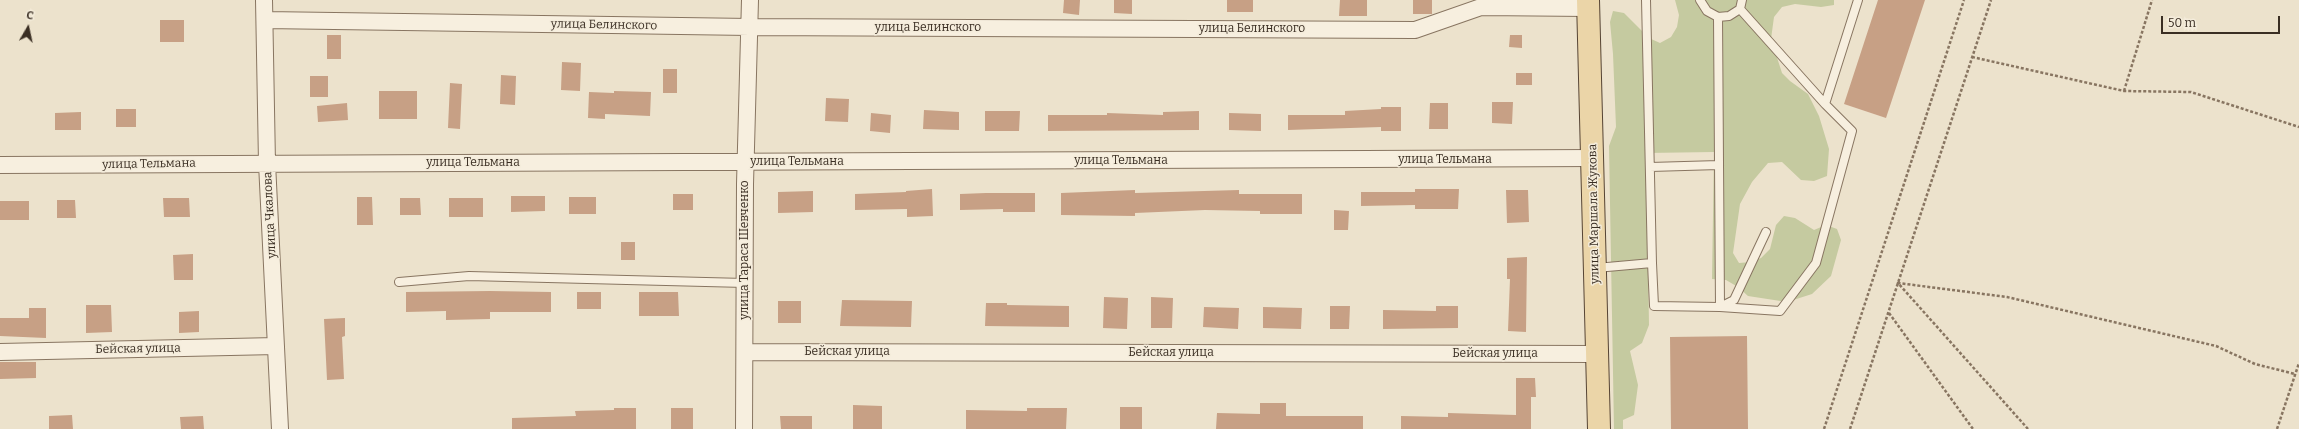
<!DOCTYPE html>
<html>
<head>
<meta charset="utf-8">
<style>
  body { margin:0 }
  #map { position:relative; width:2299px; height:429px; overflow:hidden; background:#ece2cc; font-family:Bitter,serif }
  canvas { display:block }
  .north { position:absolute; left:8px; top:8px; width:40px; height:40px; -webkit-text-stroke:3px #f4ecdb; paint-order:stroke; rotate:9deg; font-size:11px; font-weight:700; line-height:16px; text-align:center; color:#3a2e23 }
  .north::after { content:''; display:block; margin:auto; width:14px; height:18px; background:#3a2e23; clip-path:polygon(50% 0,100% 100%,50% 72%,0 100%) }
  .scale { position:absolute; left:2161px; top:16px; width:119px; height:18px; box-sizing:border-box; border:2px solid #3a2e23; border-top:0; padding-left:5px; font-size:12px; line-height:14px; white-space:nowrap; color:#3a2e23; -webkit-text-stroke:3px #f4ecdb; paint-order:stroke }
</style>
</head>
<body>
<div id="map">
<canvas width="2299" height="429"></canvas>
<div class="north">С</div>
<div class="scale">50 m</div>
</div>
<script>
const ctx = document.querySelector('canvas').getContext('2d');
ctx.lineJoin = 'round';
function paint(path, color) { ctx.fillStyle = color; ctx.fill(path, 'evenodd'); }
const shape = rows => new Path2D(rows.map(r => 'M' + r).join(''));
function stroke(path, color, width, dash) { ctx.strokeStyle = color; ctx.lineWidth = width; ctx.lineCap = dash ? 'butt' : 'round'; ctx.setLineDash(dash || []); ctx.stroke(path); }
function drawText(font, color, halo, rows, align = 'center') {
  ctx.font = font + ' Bitter,serif'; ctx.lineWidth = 3; ctx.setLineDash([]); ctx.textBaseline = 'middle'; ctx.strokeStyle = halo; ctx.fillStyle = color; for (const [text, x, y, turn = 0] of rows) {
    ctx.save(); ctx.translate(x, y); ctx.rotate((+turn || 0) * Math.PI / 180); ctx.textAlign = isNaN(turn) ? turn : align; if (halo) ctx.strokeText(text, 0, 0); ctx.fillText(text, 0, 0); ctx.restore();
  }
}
paint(shape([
  [1675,0,1834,0,1834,5,1821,7,1795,4,1782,7,1774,17,1771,39,1782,73,1790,81,1808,94,1819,116,1829,149,1827,176,1814,181,1801,180,1782,162,1768,163,1752,182,1740,204,1733,253,1739,263,1751,262,1761,258,1770,249,1776,225,1784,216,1795,218,1814,230,1826,225,1837,229,1841,240,1831,276,1812,294,1787,302,1748,296,1738,287,1726,280,1712,279,1714,152,1646,153,1649,325,1642,343,1630,351,1638,385,1634,415,1623,420,1623,429,1614,429,1609,146,1616,127,1613,54,1610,22,1613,11,1624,13,1649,38,1660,43,1671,37,1677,27,1679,15]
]), '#c5caa0');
paint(shape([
  [1064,0,1080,0,1079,15,1063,13],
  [1114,0,1132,0,1132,14,1114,13],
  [1227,0,1253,0,1253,12,1227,12],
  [1340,0,1367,0,1367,16,1339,16],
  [1413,0,1432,0,1432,14,1413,14],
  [1878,0,1925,0,1886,118,1844,104],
  [160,20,184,20,184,42,160,42],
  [327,35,341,35,341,59,327,59],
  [1510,35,1522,35,1522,48,1509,47],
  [562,62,581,63,580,91,561,90],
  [663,69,677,69,677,93,663,93],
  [1516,73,1532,73,1532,85,1516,85],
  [501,75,516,76,515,105,500,104],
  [310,76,328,76,328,97,310,97],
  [450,83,462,84,460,129,448,128],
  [379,91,417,91,417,119,379,119],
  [614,91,651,92,650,116,605,114,605,119,588,118,589,92,614,93],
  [826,98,849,99,848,122,825,121],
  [1492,102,1513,102,1512,124,1492,123],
  [347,103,348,120,318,122,317,106],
  [1430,103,1448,103,1448,129,1429,129],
  [1381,107,1401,107,1401,131,1381,131,1381,127,1288,130,1288,115,1345,115,1345,111,1381,109],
  [116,109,136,109,136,127,116,127],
  [924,110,959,112,959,130,923,129],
  [985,111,1020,111,1019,131,985,131],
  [1199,111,1199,130,1048,131,1048,115,1107,115,1107,113,1163,115,1163,112],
  [81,112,81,130,55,130,55,113],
  [871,113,891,115,890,133,870,131],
  [1229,113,1261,114,1261,131,1229,130],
  [932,189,933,216,907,217,907,209,855,210,855,194,906,192,906,191],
  [1415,189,1459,189,1458,209,1415,209,1415,205,1361,206,1361,192,1415,192],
  [1135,190,1135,193,1239,190,1239,194,1302,194,1302,214,1260,214,1260,211,1205,210,1135,213,1135,216,1061,215,1061,193],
  [1506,190,1528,190,1529,222,1507,223],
  [813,191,813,212,778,213,778,192],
  [986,193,1035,193,1035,212,1003,212,1003,209,960,210,960,194],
  [673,194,693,194,693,210,673,210],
  [511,196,545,196,545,211,511,212],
  [357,197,372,197,373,225,357,225],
  [569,197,596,197,596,214,569,214],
  [163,198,189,198,190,217,164,217],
  [400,198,420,198,421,215,400,215],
  [449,198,483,198,483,217,449,217],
  [57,200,75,200,76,218,57,218],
  [0,201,29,201,29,220,0,220],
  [1334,210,1349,211,1348,230,1334,230],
  [621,242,635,242,635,260,621,260],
  [193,254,193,280,174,280,173,255],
  [1527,257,1526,332,1508,331,1510,279,1507,279,1507,258],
  [490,291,551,292,551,312,490,312,490,319,446,320,446,311,406,312,406,292],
  [577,292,601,292,601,309,577,309],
  [639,292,678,292,679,316,639,316],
  [1104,297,1128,298,1127,329,1103,328],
  [1151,297,1173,298,1172,328,1151,328],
  [842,300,912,301,911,327,840,326],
  [778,301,801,301,801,323,778,323],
  [986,303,1007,303,1007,305,1069,306,1069,327,985,326],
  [86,305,111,305,112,332,86,333],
  [1330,306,1350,306,1349,329,1330,329],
  [1436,306,1458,306,1458,328,1383,329,1383,310,1436,311],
  [1204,307,1239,308,1238,329,1203,327],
  [1263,307,1302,308,1301,329,1263,328],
  [29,308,46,308,46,338,0,336,0,318,29,318],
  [199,311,199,332,179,333,179,312],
  [345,318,345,336,342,337,344,379,327,380,324,319],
  [1747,336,1748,429,1671,429,1670,337],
  [0,362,36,362,36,378,0,379],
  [1516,378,1535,378,1536,397,1531,397,1531,429,1401,429,1401,416,1448,417,1448,413,1516,415],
  [1260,403,1286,403,1286,416,1363,416,1363,429,1216,429,1217,413,1260,414],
  [853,405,882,406,882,429,853,429],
  [1120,407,1142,407,1142,429,1120,429],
  [614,408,636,408,636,429,512,429,512,418,576,416,575,411,614,410],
  [671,408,693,408,693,429,671,429],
  [1027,408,1067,408,1066,429,966,429,966,410,1027,411],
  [72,415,73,429,49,429,49,416],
  [203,416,204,429,181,429,180,417],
  [780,416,812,416,812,429,781,429]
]), '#c7a085');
const lane = shape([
  [1646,0,1652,263],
  [1700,0,1707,11,1718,17,1729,16,1740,9,1742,0],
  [1740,9,1825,104],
  [1718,17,1720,307,1780,311,1816,263,1852,131,1825,104,1858,0],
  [1650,167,1719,165],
  [1596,268,1652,263,1654,306,1720,307,1734,300,1766,232],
  [399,282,469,276,745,283]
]);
const street = shape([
  [264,0,267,163,280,429],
  [265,20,750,27,1415,30,1481,7,1588,8],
  [0,165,1593,158],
  [0,352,276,346],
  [745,352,1597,354],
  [744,429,745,184,750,0]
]);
const primary = shape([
  [1588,0,1599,429]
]);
stroke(lane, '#887561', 10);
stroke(street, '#887561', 18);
stroke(primary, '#564434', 24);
stroke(shape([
  [1972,57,2124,91,2191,92,2299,127],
  [2124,91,2152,0],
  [1889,313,1973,429],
  [1824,429,1964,0],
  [1850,429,1991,0],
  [2028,429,1898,283,2007,297,2216,346,2255,364,2295,374],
  [2277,429,2299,363]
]), '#887561', 2.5, [3, 2]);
stroke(lane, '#f7efdf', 8);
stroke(street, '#f7efdf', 16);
stroke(primary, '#ebd5a8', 22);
drawText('12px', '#3a2e23', '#f4ecdb', [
  ["улица Белинского",604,25,1],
  ["улица Белинского",928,28],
  ["улица Белинского",1252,29],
  ["улица Тельмана",1445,160],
  ["улица Тельмана",1121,161],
  ["улица Тельмана",797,162],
  ["улица Тельмана",473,163],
  ["улица Тельмана",149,164,-1],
  ["улица Маршала Жукова",1594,214,-91],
  ["улица Чкалова",270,215,-93],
  ["улица Тараса Шевченко",745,250,-90],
  ["Бейская улица",138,349,-1],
  ["Бейская улица",847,352],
  ["Бейская улица",1171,353],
  ["Бейская улица",1495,354]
]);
</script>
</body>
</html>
